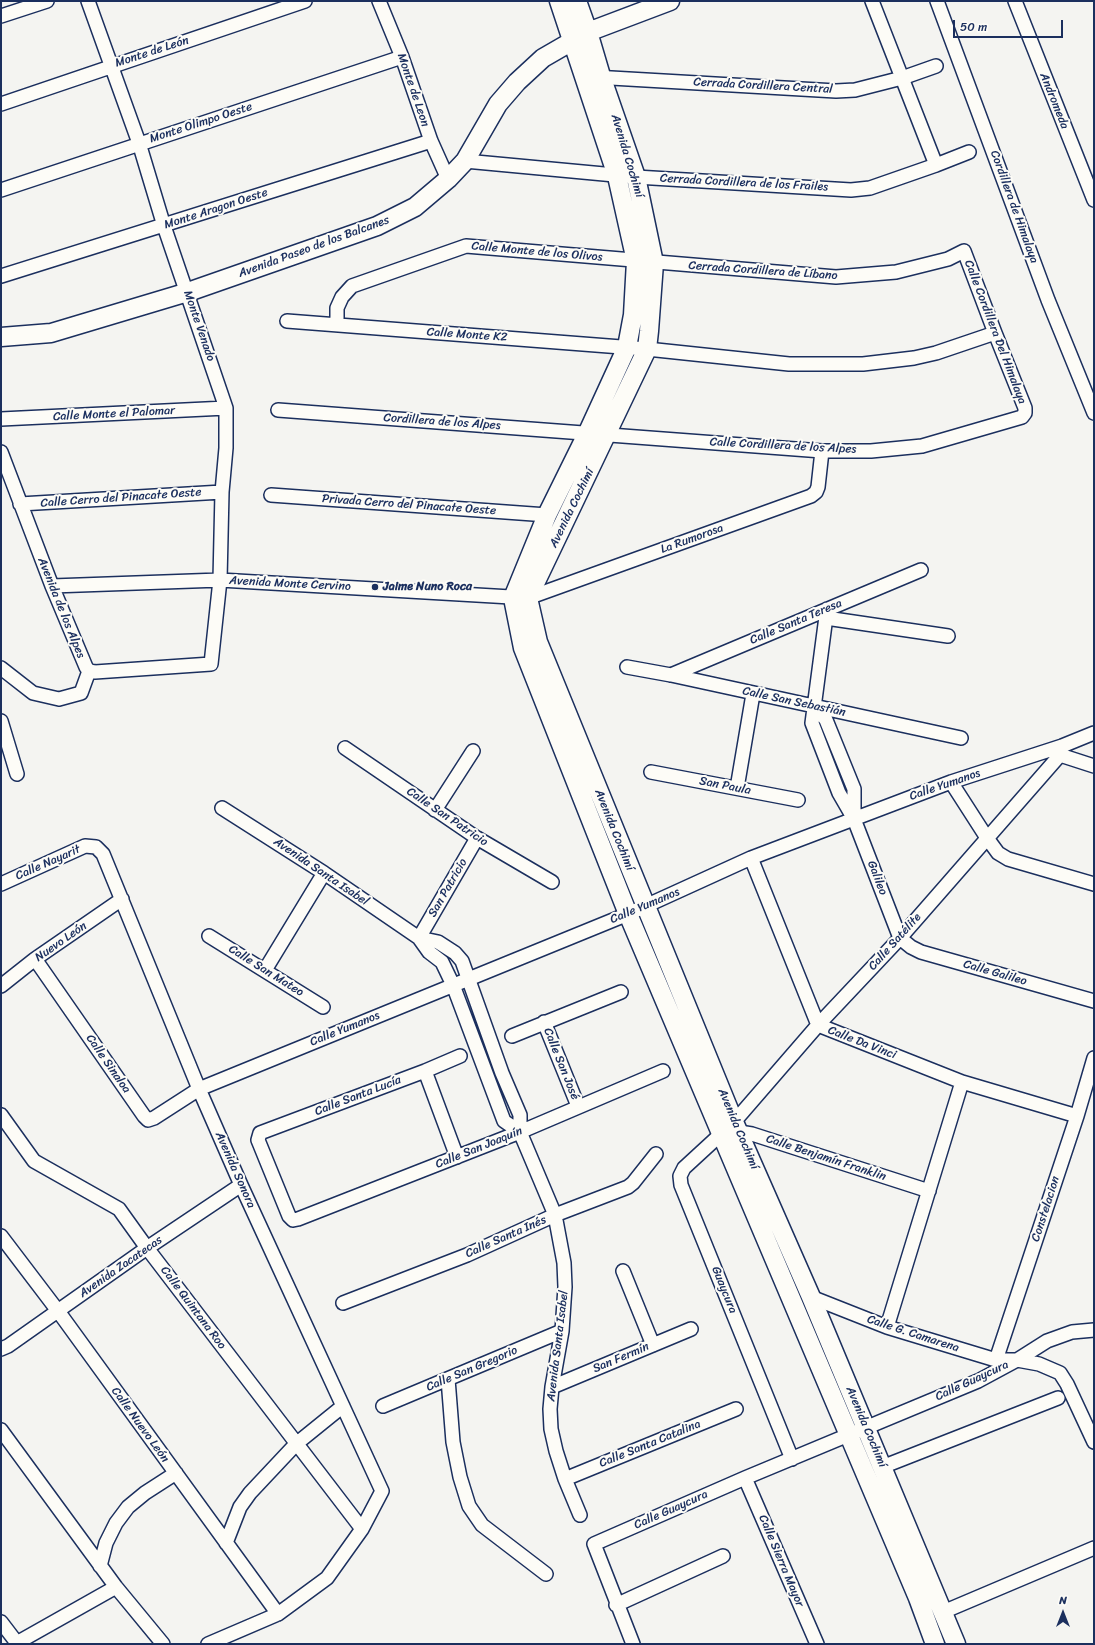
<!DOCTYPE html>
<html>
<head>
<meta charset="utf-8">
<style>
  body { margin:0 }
  #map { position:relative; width:1095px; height:1645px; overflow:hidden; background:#f4f4f1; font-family:Sriracha,sans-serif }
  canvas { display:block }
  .frame { position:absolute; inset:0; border:2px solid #1b2f5e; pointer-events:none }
  .north { position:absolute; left:1043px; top:1593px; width:40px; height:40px; -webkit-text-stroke:3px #fdfcf7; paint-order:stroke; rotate:0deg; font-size:11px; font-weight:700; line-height:16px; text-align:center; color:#1b2f5e }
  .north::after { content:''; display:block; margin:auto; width:14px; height:18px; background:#1b2f5e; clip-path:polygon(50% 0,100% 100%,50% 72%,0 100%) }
  .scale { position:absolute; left:953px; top:20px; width:110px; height:18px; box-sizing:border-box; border:2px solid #1b2f5e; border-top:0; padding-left:5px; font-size:12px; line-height:14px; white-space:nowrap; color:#1b2f5e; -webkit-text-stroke:3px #fdfcf7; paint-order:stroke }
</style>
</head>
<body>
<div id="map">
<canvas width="1095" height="1645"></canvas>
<div class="frame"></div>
<div class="north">N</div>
<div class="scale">50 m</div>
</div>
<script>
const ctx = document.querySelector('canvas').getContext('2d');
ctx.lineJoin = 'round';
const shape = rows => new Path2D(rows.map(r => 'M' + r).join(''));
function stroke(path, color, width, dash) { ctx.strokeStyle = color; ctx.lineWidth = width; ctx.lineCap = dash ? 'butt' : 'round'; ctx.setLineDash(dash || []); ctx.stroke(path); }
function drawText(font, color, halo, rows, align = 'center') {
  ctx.font = font + ' Sriracha,sans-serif'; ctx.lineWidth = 4; ctx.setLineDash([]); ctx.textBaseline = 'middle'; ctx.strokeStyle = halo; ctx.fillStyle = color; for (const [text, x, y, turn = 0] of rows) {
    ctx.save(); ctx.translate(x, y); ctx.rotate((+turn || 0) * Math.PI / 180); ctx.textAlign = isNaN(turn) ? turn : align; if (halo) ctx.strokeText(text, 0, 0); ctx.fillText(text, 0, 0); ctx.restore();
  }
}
const street = shape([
  [379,1,402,57,431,141,448,179],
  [872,1,936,165],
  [937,1,1048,300,1094,413],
  [1015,1,1094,200],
  [1,16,47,1],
  [594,77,836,91,855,90,902,78,936,66],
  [1,104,305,1],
  [465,161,636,177,851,190,870,188,936,165,969,152],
  [1,190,402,57],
  [1,276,431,141],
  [287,321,647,349,789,364,863,364,914,358,936,353,995,333],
  [278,410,822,451,871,451,922,446,1022,417,1025,413,1025,408,995,333,964,251,948,259,896,272,836,277,466,246,352,286,342,297,337,308,337,325],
  [1,419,226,408],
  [1,452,52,586,86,667,89,671,95,672,211,664,220,580,222,492,226,448,226,408,164,226,139,143,88,1],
  [271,495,547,515],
  [20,504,222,492],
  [52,586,220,580,528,598,811,496,816,492,818,487,822,451],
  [827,609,812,723,839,793,854,819,900,938,911,947,921,952,1094,1001],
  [826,618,948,636],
  [627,667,671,675,961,738],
  [1,668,33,693,59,699,81,693,89,671],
  [671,675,921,570],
  [815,706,826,720,854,789,854,817],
  [1,721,17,774],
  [345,748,477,838,552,882],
  [1060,755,1094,766],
  [651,772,798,800],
  [951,782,987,838,998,853,1008,859,1094,884],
  [737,788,753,694],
  [222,808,324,873,419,938,429,952,442,962,453,985,504,1121,520,1132],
  [435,810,473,751],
  [751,858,818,1025,962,1082,1077,1116],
  [1,884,85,846,96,847,103,854,199,1089,241,1185,382,1491,362,1529,327,1578,278,1614,208,1644],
  [209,936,323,1007],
  [419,938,438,942,455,953,462,961,502,1073,520,1115,520,1132,555,1215,564,1263,565,1287,562,1331,552,1387,550,1409,551,1429,556,1451,565,1479,580,1515],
  [419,938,477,838],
  [35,959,144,1116,148,1120,154,1118,199,1089,628,914,751,858,951,782,1062,746,1094,733],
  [265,970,324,873],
  [1,986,35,959,122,899],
  [544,1022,578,1106],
  [512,1036,621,992],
  [460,1056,425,1071,260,1133,258,1140,289,1216,293,1220,298,1219,520,1132,663,1071],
  [425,1071,457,1157],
  [1,1115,34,1161,119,1209,147,1248,362,1529],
  [731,1133,739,1132,752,1134,929,1191],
  [1,1236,58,1311,278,1614],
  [623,1271,653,1345],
  [811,1297,887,1327,996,1360,1017,1360,1039,1364,1060,1373,1067,1384,1094,1442],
  [343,1303,467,1255,555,1215,628,1187,633,1183,656,1154],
  [887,1327,962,1082],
  [1,1349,8,1346,147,1248,241,1185],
  [996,1360,1077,1116,1094,1058],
  [448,1379,453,1442,460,1477,469,1506,482,1525,546,1574],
  [552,1387,691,1329],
  [383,1406,562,1331],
  [1,1430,116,1587,163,1644],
  [792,1459,681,1185,680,1176,684,1168,734,1122,818,1025,900,938,1060,755,1062,746],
  [882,1467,1058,1398],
  [745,1478,817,1644],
  [565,1479,736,1409],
  [226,1543,240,1507,250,1493,296,1444,343,1406],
  [100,1566,106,1543,116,1523,128,1507,145,1493,176,1473],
  [616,1605,723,1556],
  [943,1612,1094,1548],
  [1,1622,17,1643],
  [15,1644,116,1587],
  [633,1644,594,1544,745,1478,978,1381,1017,1360,1047,1341,1072,1332,1094,1330]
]);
const secondary = shape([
  [559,1,617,176,636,261,633,315,627,347,588,432,547,515,513,598,523,648,628,914,918,1598,935,1644],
  [577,1,588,32,601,76,636,177,654,263,649,331,647,349,528,598,538,642,734,1122,811,1297,956,1644],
  [1,337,51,333,188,292,377,226,415,207,448,179,465,161,498,104,517,82,543,58,588,32,670,1]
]);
stroke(street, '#1b2f5e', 16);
stroke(secondary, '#1b2f5e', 21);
stroke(street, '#fdfcf7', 13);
stroke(secondary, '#fdfcf7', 18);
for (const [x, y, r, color] of [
  [375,587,4,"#1b2f5e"]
]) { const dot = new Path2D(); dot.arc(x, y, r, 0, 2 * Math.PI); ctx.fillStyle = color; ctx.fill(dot); stroke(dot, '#fdfcf7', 1.5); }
drawText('12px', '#1b2f5e', '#fdfcf7', [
  ["Monte de León",152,52,-18],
  ["Cerrada Cordillera Central",763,86,3],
  ["Monte de Leon",413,90,71],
  ["Andromeda",1054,101,68],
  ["Monte Olimpo Oeste",201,123,-18],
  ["Avenida Cochimí",627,156,73],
  ["Cerrada Cordillera de los Frailes",744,183,3],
  ["Cordillera de Himalaya",1014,207,70],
  ["Monte Aragon Oeste",216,209,-18],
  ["Avenida Paseo de los Balcanes",314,247,-20],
  ["Calle Monte de los Olivos",537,252,5],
  ["Cerrada Cordillera de Líbano",763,271,4],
  ["Monte Venado",199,326,71],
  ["Calle Cordillera Del Himalaya",995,332,69],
  ["Calle Monte K2",467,335,4],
  ["Calle Monte el Palomar",114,414,-3],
  ["Cordillera de los Alpes",442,422,4],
  ["Calle Cordillera de los Alpes",783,446,3],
  ["Calle Cerro del Pinacate Oeste",121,498,-4],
  ["Privada Cerro del Pinacate Oeste",409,505,4],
  ["Avenida Cochimí",572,508,-64],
  ["La Rumorosa",692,539,-20],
  ["Avenida Monte Cervino",290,584,3],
  ["Avenida de los Alpes",61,608,68],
  ["Calle Santa Teresa",796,622,-23],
  ["Calle San Sebastián",794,702,12],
  ["Calle Yumanos",945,785,-19],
  ["San Paula",725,786,11],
  ["Calle San Patricio",447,817,34],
  ["Avenida Cochimí",614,830,68],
  ["Calle Nayarit",48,863,-24],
  ["Avenida Santa Isabel",321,872,34],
  ["Galileo",877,878,69],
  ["San Patricio",448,888,-60],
  ["Calle Yumanos",645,906,-23],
  ["Nuevo León",61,942,-35],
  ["Calle Satélite",895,942,-48],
  ["Calle San Mateo",266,971,32],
  ["Calle Galileo",995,973,16],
  ["Calle Yumanos",345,1029,-22],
  ["Calle Da Vinci",862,1043,21],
  ["Calle Sinaloa",108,1064,55],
  ["Calle San José",561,1064,68],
  ["Calle Santa Lucía",358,1096,-21],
  ["Avenida Cochimí",738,1129,67],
  ["Calle San Joaquín",479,1148,-22],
  ["Calle Benjamín Franklin",826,1158,18],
  ["Avenida Sonora",235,1170,66],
  ["Constelacion",1046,1209,-72],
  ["Calle Santa Inés",506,1237,-24],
  ["Avenida Zacatecas",121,1267,-35],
  ["Guaycura",724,1290,68],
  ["Calle Quintana Roo",193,1308,53],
  ["Calle G. Camarena",913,1334,18],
  ["Avenida Santa Isabel",558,1346,-83],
  ["San Fermín",621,1358,-23],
  ["Calle San Gregorio",472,1369,-23],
  ["Calle Guaycura",972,1381,-25],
  ["Calle Nuevo León",140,1425,54],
  ["Avenida Cochimí",866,1427,67],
  ["Calle Santa Catalina",650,1444,-22],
  ["Calle Guaycura",671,1510,-24],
  ["Calle Sierra Mayor",781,1561,67]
]);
drawText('bold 12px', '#1b2f5e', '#fdfcf7', [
  ["Jaime Nuno Roca",383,587]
], 'left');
</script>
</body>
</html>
